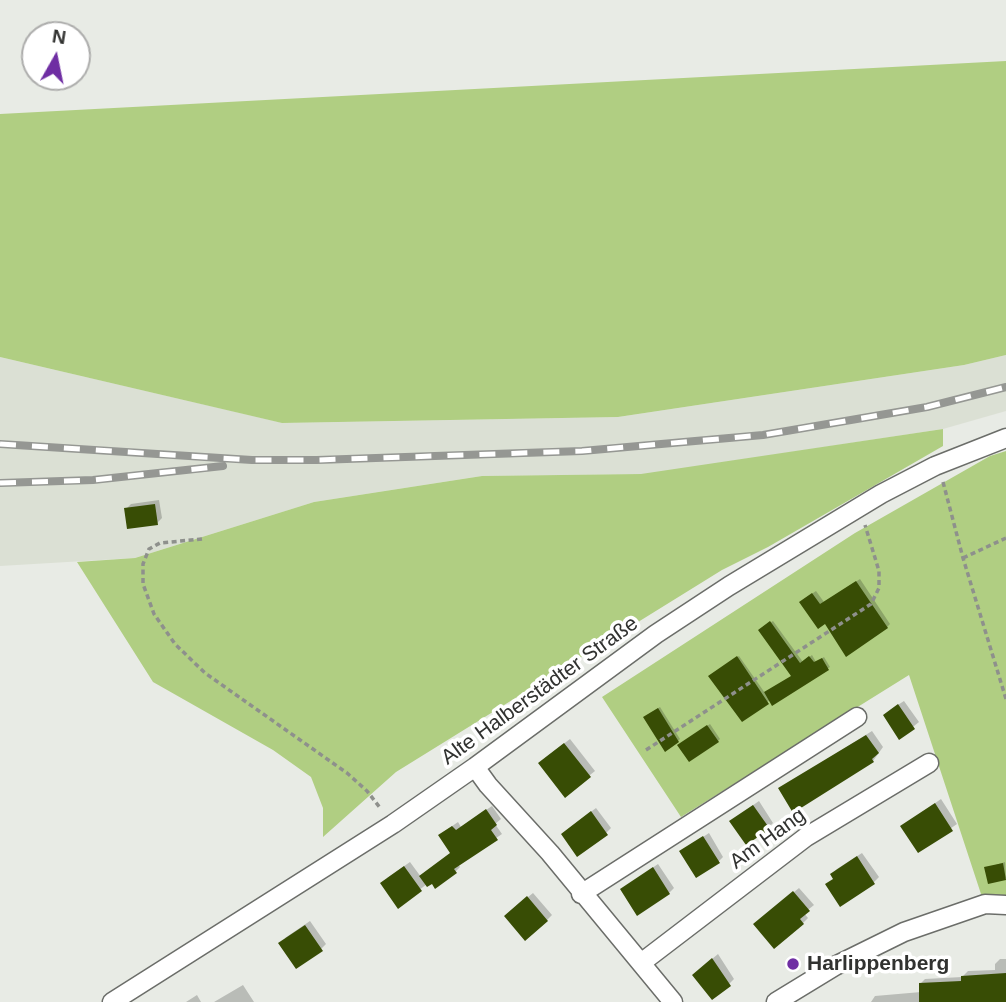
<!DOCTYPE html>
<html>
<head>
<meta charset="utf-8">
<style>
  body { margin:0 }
  #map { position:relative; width:1006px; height:1002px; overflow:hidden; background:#e8ebe5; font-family:Arial,sans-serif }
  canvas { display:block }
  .north { position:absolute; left:21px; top:21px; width:70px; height:70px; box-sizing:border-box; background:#fff; border:2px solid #adadac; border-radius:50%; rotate:9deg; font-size:19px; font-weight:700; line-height:28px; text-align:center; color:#313230 }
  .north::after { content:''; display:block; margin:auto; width:24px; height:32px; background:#6f2ea3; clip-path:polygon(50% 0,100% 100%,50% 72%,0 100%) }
</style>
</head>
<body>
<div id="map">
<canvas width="1006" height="1002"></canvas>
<div class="north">N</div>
</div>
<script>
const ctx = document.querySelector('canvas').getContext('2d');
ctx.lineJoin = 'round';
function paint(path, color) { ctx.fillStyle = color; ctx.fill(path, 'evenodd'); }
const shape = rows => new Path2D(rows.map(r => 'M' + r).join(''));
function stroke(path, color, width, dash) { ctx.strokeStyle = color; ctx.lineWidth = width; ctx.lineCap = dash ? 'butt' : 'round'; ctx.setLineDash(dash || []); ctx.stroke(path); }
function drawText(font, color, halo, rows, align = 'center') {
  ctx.font = font + ' Arial,sans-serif'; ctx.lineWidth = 7; ctx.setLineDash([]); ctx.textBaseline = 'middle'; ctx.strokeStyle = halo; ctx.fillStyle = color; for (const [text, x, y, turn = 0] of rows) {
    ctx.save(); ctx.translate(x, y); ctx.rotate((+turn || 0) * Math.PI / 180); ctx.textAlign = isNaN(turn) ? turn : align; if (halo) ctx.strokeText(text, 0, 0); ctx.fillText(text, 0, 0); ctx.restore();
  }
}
paint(shape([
  [1006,355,1006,411,943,429,647,474,482,476,314,502,135,558,0,566,0,357,283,423,618,417,964,365]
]), '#dbe0d4');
paint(shape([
  [1006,61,1006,355,964,365,618,417,282,423,0,357,0,114],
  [943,429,943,446,768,547,722,570,396,772,323,837,323,808,311,777,273,750,153,682,77,562,135,558,314,502,482,476,641,474],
  [1006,451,1006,896,981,894,909,675,681,817,602,697,855,533,990,456]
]), '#b0ce82');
paint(shape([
  [159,500,162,518,157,523,126,509,131,504],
  [860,579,890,624,887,627,825,621,804,599,816,591,824,602],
  [773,621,803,662,812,655,816,662,824,657,830,667,773,703,770,700,742,720,712,674,739,656,765,693,792,676,762,628],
  [904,701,919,722,899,738,890,710],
  [660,707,680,739,678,741,647,715],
  [710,724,720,739,718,741,681,744],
  [872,731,883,747,873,761,781,788],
  [570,739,595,771,565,795,545,758],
  [941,799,957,824,918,851,902,826],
  [759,801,773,823,768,828,736,817],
  [492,806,501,819,495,824,502,834,458,864,460,867,455,872,427,884,398,906,387,878,410,862,421,877,452,853,445,831,458,822,461,827],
  [596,808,611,828,606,833,568,829],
  [709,833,723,857,718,862,682,851],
  [862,853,879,877,874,882,827,885,835,878,832,874,837,869],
  [1005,862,1006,878,990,882,986,868],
  [658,864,674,888,669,893,622,889],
  [799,888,814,905,804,913,808,918,803,923,761,919],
  [533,893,552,915,547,920,511,911],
  [310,921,326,944,321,949,285,938],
  [718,954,734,979,729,984,699,970],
  [1000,959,1006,959,1006,1002,871,1002,875,996,921,992,920,984,925,979,962,977,968,971,995,970,995,964],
  [243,985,254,1002,214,1002],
  [197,995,201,1002,186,1002]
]), '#0003');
paint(shape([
  [155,504,158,525,127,529,124,508],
  [856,581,888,628,846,657,825,624,818,629,799,602,812,593,820,604],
  [770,621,800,663,809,656,814,662,822,658,829,670,772,706,764,692,791,676,758,630],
  [737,656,769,704,742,722,708,676],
  [898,704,915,729,899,740,883,715],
  [658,708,679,742,665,752,643,717],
  [707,725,719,742,689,762,677,745],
  [866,735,879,753,872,759,874,762,793,813,778,788],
  [564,743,591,777,565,798,538,763],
  [935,803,953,831,918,853,900,826],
  [753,805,770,829,746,845,729,821],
  [486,809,497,825,491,830,498,840,454,869,457,873,435,889,432,884,427,887,419,876,450,853,438,835,452,826,456,830],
  [591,811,608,835,577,857,561,834],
  [703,836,720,863,696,878,679,851],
  [857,856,875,884,840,907,825,884,833,879,830,874],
  [1003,863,1006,880,988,884,984,867],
  [404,866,422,891,398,909,380,883],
  [653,867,670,894,637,916,620,889],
  [793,891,810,911,800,919,804,924,774,949,753,924],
  [527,896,548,921,525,941,504,916],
  [305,925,323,951,296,969,278,943],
  [712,958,731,986,712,1000,692,975],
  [1006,973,1006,1002,919,1002,919,983,961,981,961,976]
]), '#384d05');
const street = shape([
  [475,767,488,785,550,853,673,1002],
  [581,894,857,717],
  [641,963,806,837,929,763],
  [112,1002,393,824,475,767,656,634,729,586,881,494,935,466,1006,438],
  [776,1002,835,966,904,932,985,904,1006,905]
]);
stroke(street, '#6b6d69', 21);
stroke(shape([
  [943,482,963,558,1006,699],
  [202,539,160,543,149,549,143,564,143,584,154,614,175,644,205,673,347,773,367,791,381,809],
  [963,558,1006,538],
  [646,750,871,604,879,588,879,571,865,525]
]), '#8e908c', 3.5, [5, 3.5]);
stroke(street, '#fff', 18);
const rail = shape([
  [0,444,252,460,317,460,582,451,763,435,927,407,1006,387],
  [0,483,93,480,223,466]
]);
stroke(rail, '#959793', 8);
stroke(rail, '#fff', 5, [16]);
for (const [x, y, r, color] of [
  [793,964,7,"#6f2ea3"]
]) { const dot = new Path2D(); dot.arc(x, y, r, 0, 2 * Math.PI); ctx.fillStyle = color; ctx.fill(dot); stroke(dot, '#fff', 2.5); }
drawText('21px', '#313230', '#fff', [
  ["Alte Halberstädter Straße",540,691,-36],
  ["Am Hang",768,839,-36]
]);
drawText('bold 21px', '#313230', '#fff', [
  ["Harlippenberg",807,964]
], 'left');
</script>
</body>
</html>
